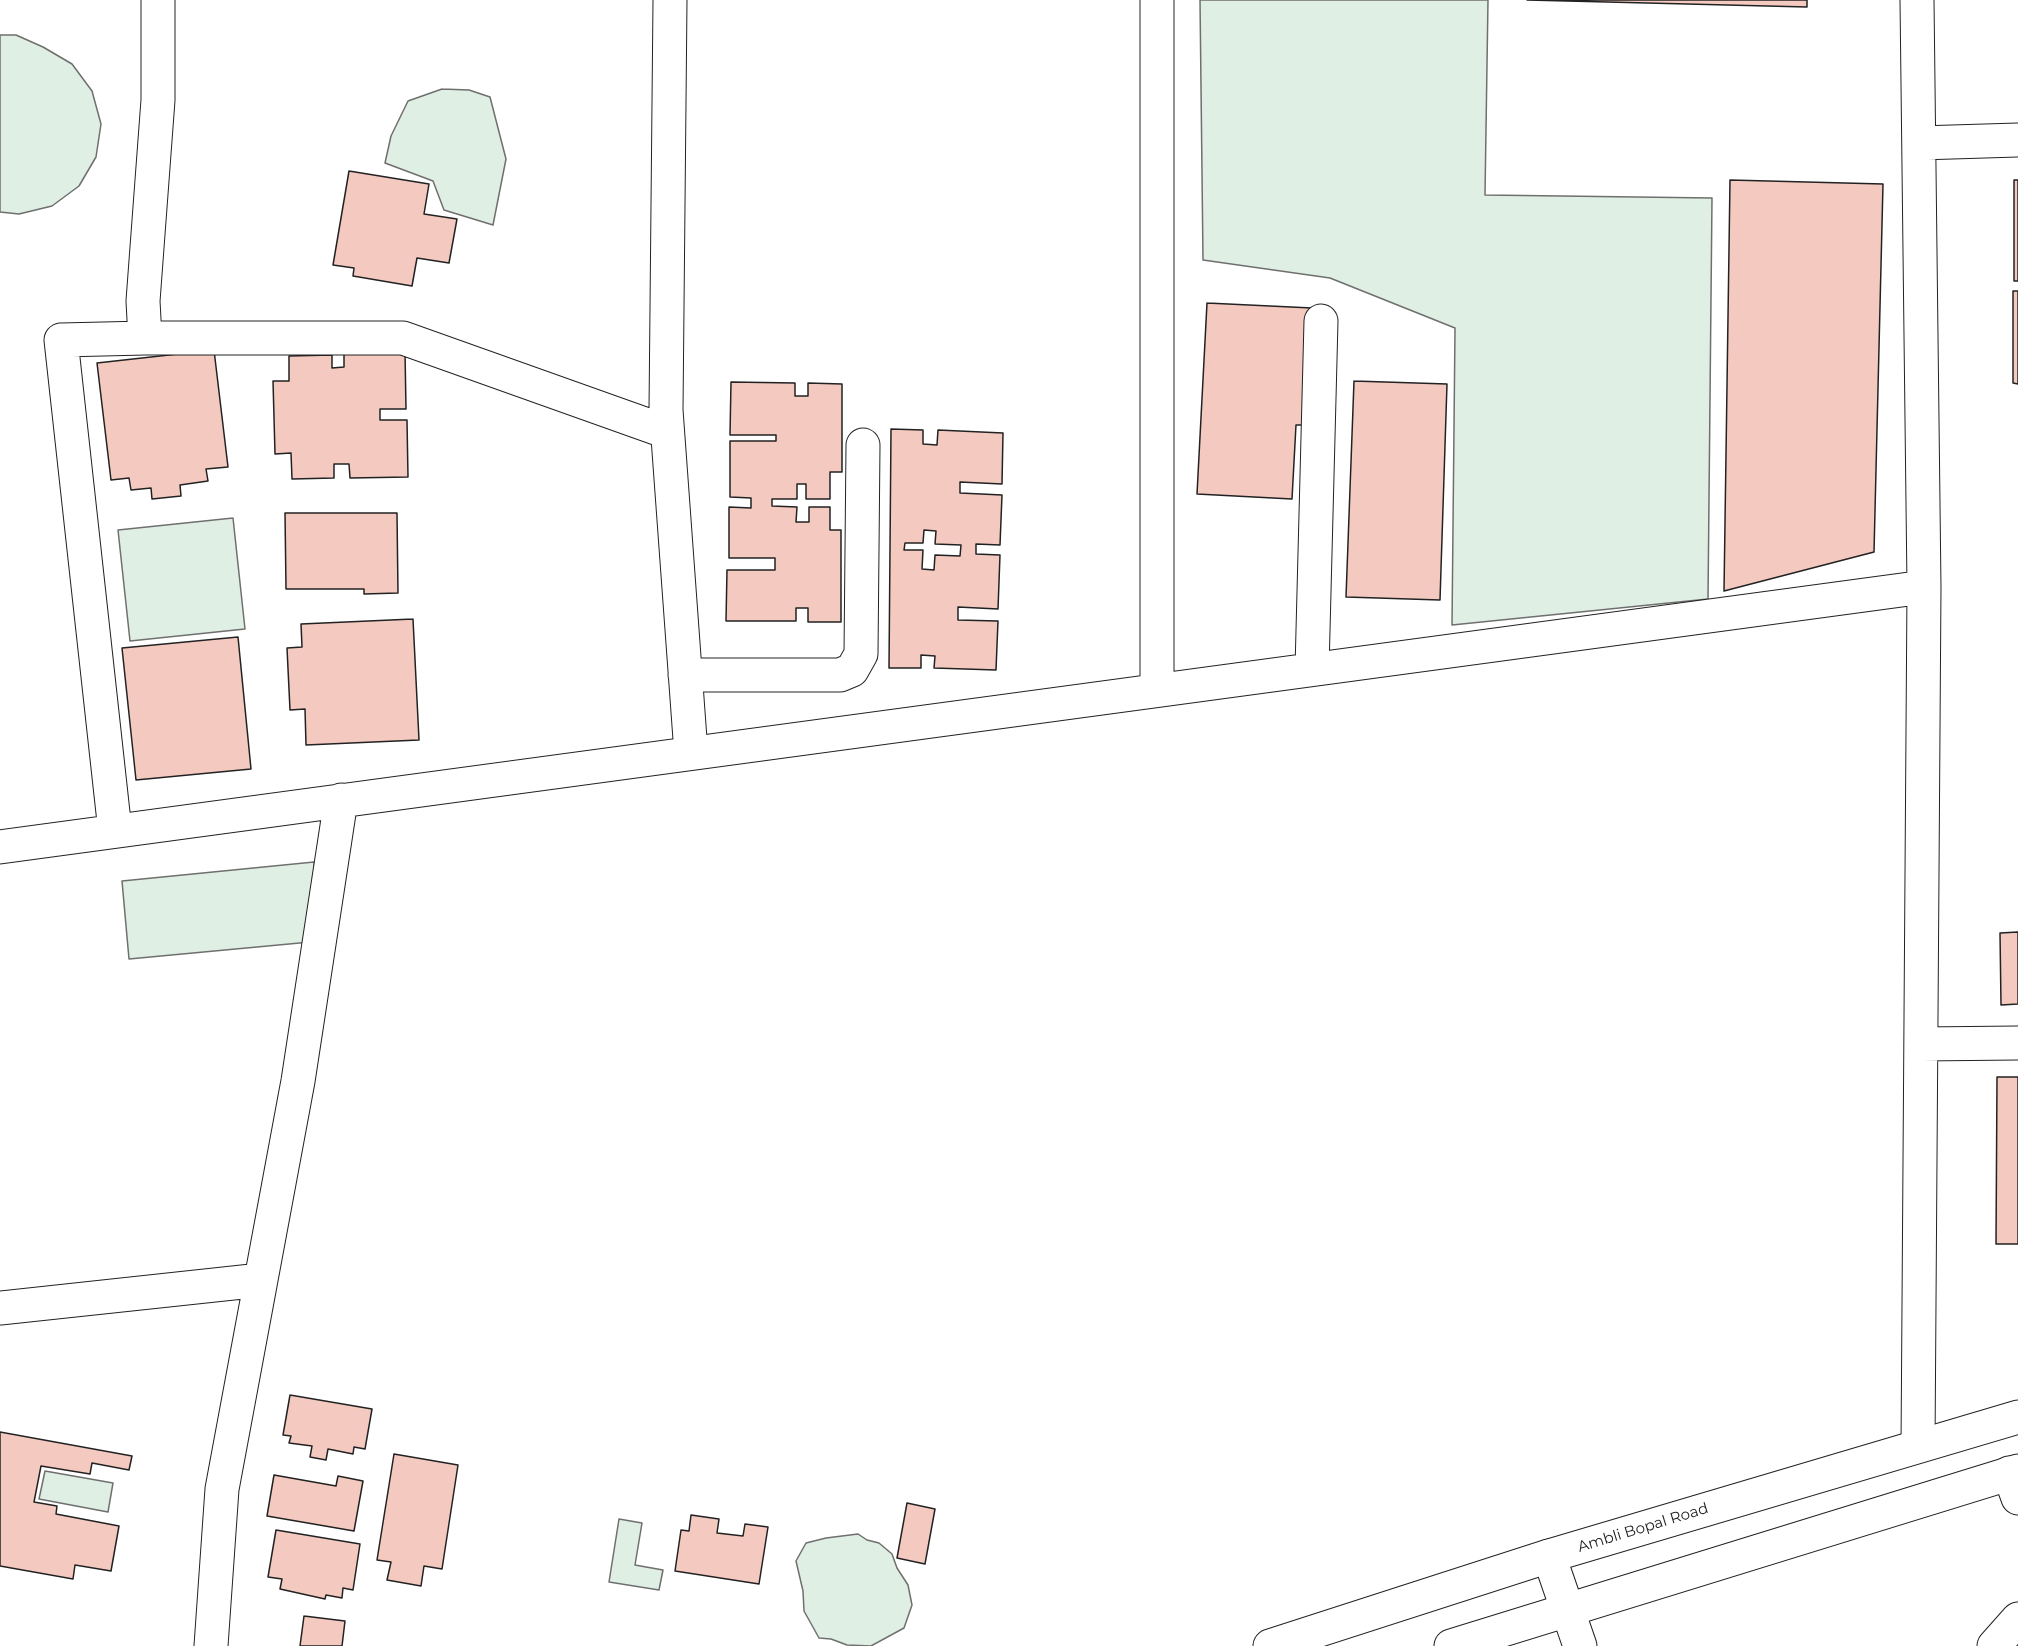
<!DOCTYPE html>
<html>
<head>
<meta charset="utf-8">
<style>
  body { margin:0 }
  canvas { display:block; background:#fff }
</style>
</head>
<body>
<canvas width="2018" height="1646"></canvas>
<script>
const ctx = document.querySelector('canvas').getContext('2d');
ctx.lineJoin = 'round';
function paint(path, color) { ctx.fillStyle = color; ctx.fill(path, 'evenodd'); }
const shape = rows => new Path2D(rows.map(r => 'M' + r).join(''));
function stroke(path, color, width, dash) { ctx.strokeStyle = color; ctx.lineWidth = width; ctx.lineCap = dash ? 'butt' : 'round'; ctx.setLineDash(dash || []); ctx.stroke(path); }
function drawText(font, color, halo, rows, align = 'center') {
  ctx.font = font + ' Montserrat,sans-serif'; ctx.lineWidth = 4.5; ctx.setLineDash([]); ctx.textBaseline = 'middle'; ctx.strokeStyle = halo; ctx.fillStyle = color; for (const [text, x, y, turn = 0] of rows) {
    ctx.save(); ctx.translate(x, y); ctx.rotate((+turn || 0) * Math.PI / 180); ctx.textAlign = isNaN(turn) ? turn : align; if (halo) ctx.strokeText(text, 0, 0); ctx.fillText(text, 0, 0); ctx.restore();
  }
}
const green = shape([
  [1200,0,1488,0,1485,195,1712,198,1708,599,1452,625,1455,328,1330,278,1203,260,1200,0],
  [0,35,16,35,43,47,72,64,92,91,101,124,96,157,79,186,52,206,19,214,0,212,0,35],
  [442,89,469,90,490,97,506,159,493,225,444,210,433,181,385,163,391,136,408,101,442,89],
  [233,518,245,629,130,641,118,530,233,518],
  [314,862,321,941,129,959,122,881,314,862],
  [45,1471,113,1483,108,1512,39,1499,45,1471],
  [619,1519,642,1523,635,1565,663,1570,659,1590,609,1582,619,1519],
  [858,1534,867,1540,879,1543,892,1554,897,1568,908,1585,912,1605,904,1628,871,1646,847,1645,831,1639,819,1638,804,1611,803,1591,796,1561,806,1543,826,1538,858,1534]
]);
paint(green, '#e0efe3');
stroke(green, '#6f6f6f', 1.5);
const building = shape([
  [1527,0,1807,0,1807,7,1527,0],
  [349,171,429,184,424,214,457,219,449,263,417,258,412,286,353,276,354,268,333,265,349,171],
  [1730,180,1883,184,1874,552,1724,591,1730,180],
  [2014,180,2018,180,2018,281,2014,281,2014,180],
  [2013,291,2018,291,2018,384,2013,383,2013,291],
  [1207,303,1312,308,1306,425,1296,425,1292,499,1197,494,1207,303],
  [214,350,228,467,206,469,208,481,180,485,181,496,152,499,151,488,131,490,129,478,111,480,97,363,214,350],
  [405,351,406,409,380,409,380,420,407,420,408,477,350,478,349,464,334,464,334,478,292,479,291,453,275,454,273,381,289,381,289,356,332,355,332,368,344,367,344,352,405,351],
  [1354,381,1447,384,1440,600,1346,597,1354,381],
  [731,382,795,383,795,396,808,396,808,383,842,384,842,472,830,472,830,499,806,499,806,484,797,484,797,499,772,499,772,506,797,507,796,522,809,522,809,507,830,507,830,530,841,530,841,622,808,622,808,608,796,608,796,621,726,621,727,570,775,570,775,558,729,558,729,507,751,508,751,498,730,497,730,441,776,441,776,435,730,435,731,382],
  [891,429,923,430,923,444,937,445,938,430,1003,433,1002,484,960,482,960,493,1002,495,1000,545,976,544,976,554,1000,555,998,609,958,607,958,620,998,621,996,670,934,668,935,656,921,655,921,668,889,668,891,429],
  [924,530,936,531,935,544,961,545,960,556,935,555,934,570,922,569,923,550,904,550,905,543,923,543,924,530],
  [285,513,397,513,398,593,364,594,364,589,286,589,285,513],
  [413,619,419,740,306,745,305,709,290,710,287,648,302,647,301,624,413,619],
  [238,637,251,769,136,780,122,648,238,637],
  [2018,932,2018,1004,2001,1005,2000,933,2018,932],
  [1997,1077,2018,1077,2018,1244,1996,1244,1997,1077],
  [290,1395,372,1409,365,1449,354,1447,353,1454,328,1449,326,1460,310,1457,312,1446,289,1443,291,1436,283,1435,290,1395],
  [0,1432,132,1456,129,1470,92,1463,90,1474,41,1466,34,1502,57,1506,56,1514,119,1526,111,1571,75,1565,73,1579,0,1566,0,1432],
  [394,1454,458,1465,442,1569,424,1566,421,1586,387,1580,391,1562,377,1560,394,1454],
  [274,1475,336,1486,338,1476,363,1481,354,1531,267,1516,274,1475],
  [907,1503,935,1509,925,1564,897,1558,907,1503],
  [691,1515,719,1519,717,1533,743,1536,745,1524,768,1527,759,1584,675,1571,681,1530,689,1531,691,1515],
  [276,1530,360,1544,353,1590,343,1588,342,1598,326,1595,325,1599,280,1589,282,1579,268,1577,276,1530],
  [304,1616,345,1621,342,1646,300,1646,304,1616]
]);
paint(building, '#f3c9c0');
stroke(building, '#222', 1.5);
const minor = shape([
  [670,0,666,410,691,753],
  [1157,0,1157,690],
  [1917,0,1924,587,1918,1446],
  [1919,143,2018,140],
  [145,338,143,301,158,100,158,0],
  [1312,669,1321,321],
  [685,675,840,675,852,670,861,654,863,445],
  [115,831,61,340,145,338,403,338,667,432],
  [0,847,1924,587],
  [1921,1044,2018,1043],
  [0,1308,261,1280],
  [2009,1473,2018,1498],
  [1549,1556,1580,1646],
  [211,1646,222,1489,298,1081,341,800],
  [1994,1646,2018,1619]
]);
const tertiary = shape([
  [1270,1646,1549,1556,2018,1417],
  [1451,1646,2018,1471]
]);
stroke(minor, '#222', 35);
stroke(tertiary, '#222', 35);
stroke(minor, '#fff', 33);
stroke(tertiary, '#fff', 33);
drawText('15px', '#222', '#fff', [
  ["Ambli Bopal Road",1643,1528,-17]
]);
</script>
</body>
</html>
